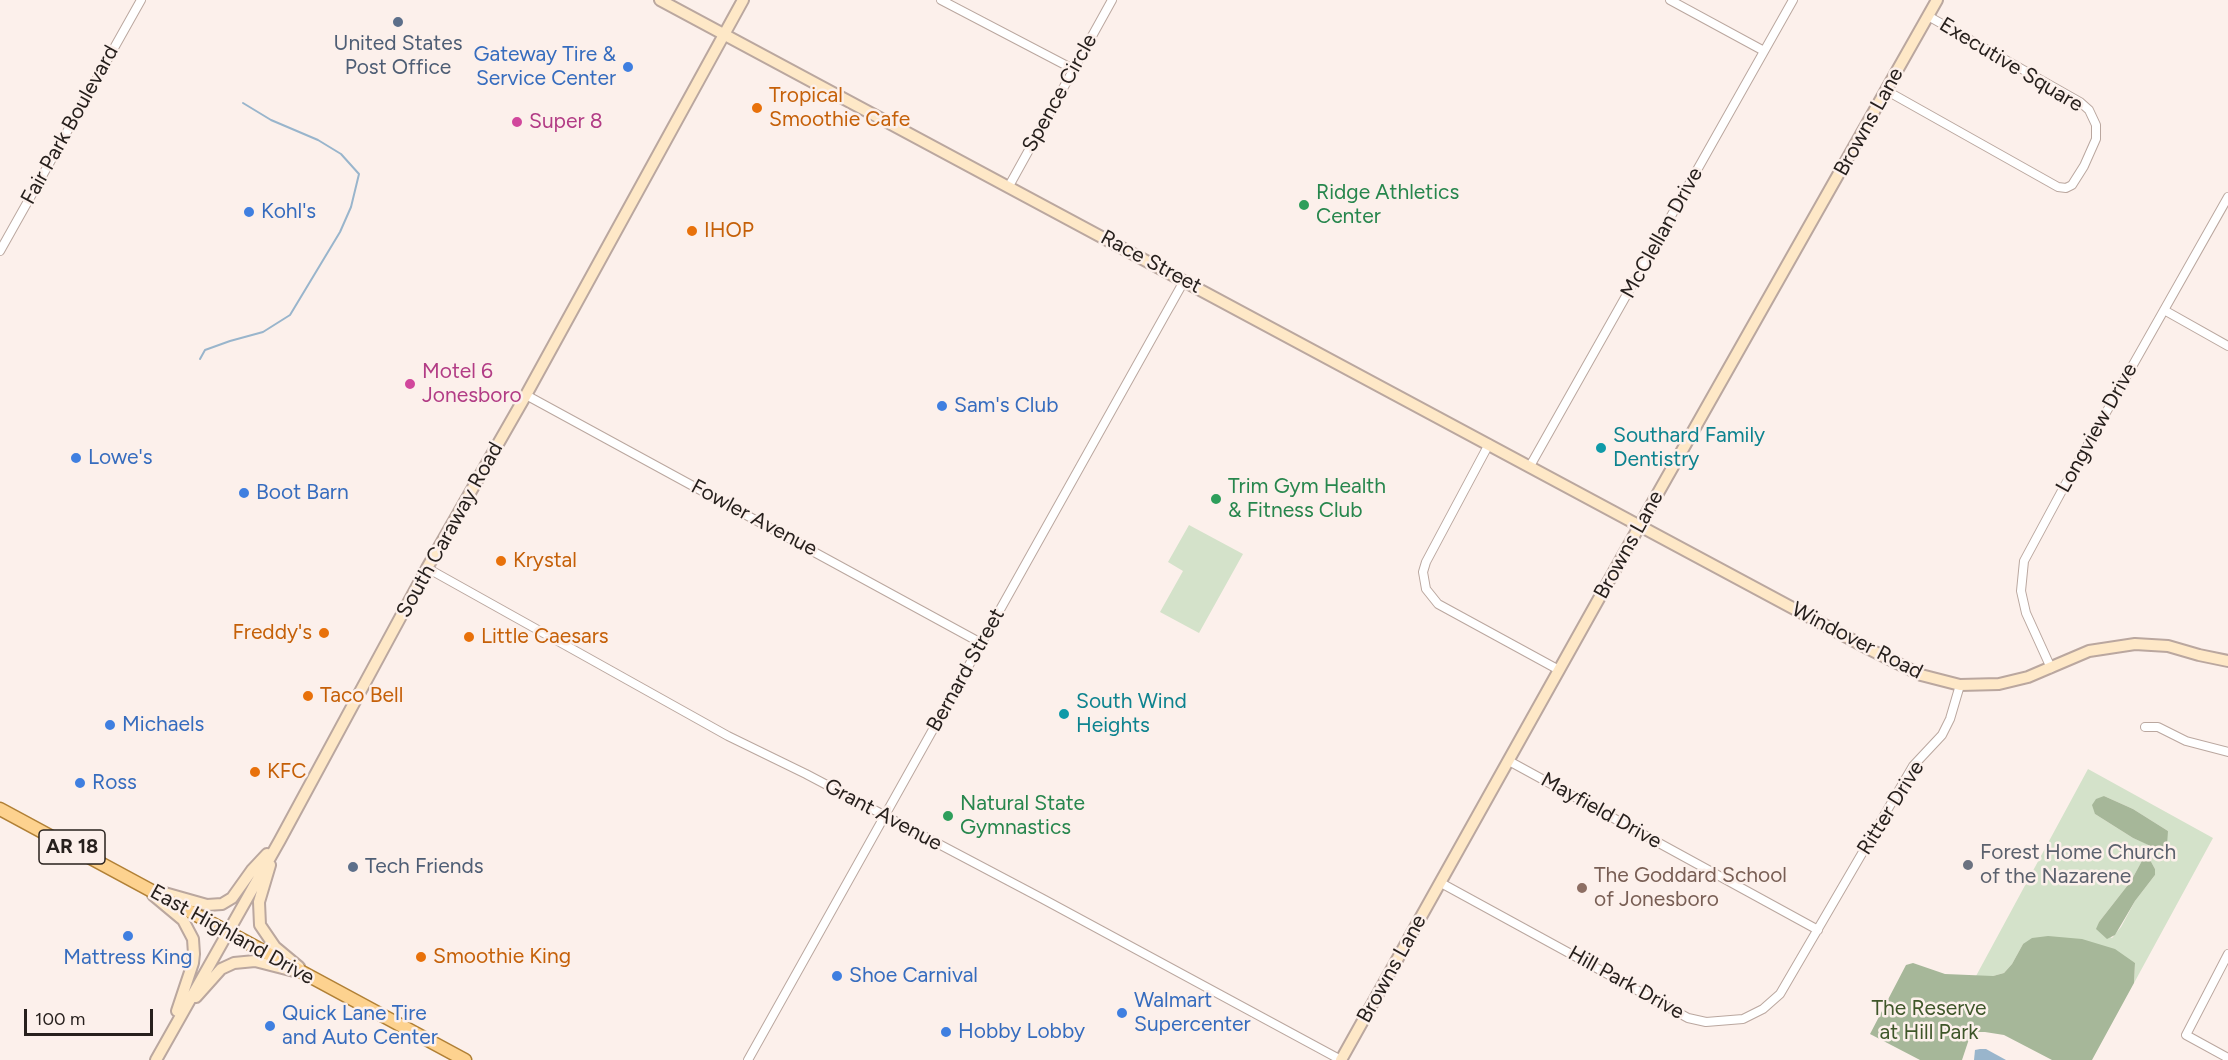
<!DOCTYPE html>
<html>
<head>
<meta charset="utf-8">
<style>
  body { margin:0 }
  #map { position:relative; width:2228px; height:1060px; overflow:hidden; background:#fcf0eb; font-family:Figtree,sans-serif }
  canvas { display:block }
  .scale { position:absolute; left:24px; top:1009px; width:129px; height:27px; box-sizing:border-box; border:3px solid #27201d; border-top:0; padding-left:8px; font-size:18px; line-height:21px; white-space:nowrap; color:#27201d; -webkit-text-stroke:4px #fcf0eb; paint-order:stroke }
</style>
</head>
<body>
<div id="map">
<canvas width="2228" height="1060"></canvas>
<div class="scale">100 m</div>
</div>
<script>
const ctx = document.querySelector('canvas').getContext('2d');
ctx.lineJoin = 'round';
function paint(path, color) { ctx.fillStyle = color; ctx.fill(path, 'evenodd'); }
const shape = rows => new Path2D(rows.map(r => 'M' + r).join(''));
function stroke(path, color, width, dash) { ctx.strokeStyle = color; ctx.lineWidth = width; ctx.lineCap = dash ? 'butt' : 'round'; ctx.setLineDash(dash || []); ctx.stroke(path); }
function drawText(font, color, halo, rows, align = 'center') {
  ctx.font = font + ' Figtree,sans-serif'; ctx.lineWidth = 5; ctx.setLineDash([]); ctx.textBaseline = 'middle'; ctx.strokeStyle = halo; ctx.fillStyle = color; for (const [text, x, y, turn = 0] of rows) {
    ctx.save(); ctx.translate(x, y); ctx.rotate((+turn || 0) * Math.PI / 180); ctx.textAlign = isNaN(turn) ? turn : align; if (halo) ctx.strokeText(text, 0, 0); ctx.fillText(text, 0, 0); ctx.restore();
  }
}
paint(shape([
  [1189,525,1243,554,1199,633,1160,612,1183,571,1168,562],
  [2088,769,2213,838,2134,983,2135,963,2023,944,2012,964,2004,973,1993,976,1976,976],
  [2104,796,2133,809,2168,831,2158,849,2133,838,2095,814],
  [2144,857,2149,858,2155,869,2155,875,2135,901,2121,927,2112,938,2097,929,2099,922,2131,881]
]), '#d4e2ca');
paint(shape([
  [2104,796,2133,809,2168,831,2167,845,2157,849,2133,838,2095,814,2092,805,2096,799],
  [2144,857,2149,858,2155,869,2155,875,2135,901,2115,935,2107,939,2096,929,2099,922,2131,881],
  [2048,936,2082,939,2115,949,2135,963,2134,983,2092,1060,2052,1060,2004,1035,1985,1032,1975,1032,1969,1039,1962,1060,1920,1060,1870,1034,1906,965,1913,963,1945,974,1993,976,2004,973,2012,964,2023,944,2032,938]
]), '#a6b799');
paint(shape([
  [1980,1049,1986,1049,2006,1060,1974,1060,1975,1050]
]), '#99b5cc');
stroke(shape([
  [200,359,205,350,230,341,263,332,290,315,340,232,351,207,359,174,341,154,318,140,271,120,243,103]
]), '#99b5cc', 2);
const street = shape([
  [941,0,1073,69],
  [1670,0,1764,51],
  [1887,91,2058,187,2066,188,2072,185,2084,166,2096,139,2096,125,2089,110,2080,102,1928,16],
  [1009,186,1112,0],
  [0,251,141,0],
  [2164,310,2228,346],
  [526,395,981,643],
  [1489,444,1426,562,1423,572,1426,589,1438,604,1559,670],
  [1530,466,1793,0],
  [427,568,728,736,806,774,1043,899,1341,1060],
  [2051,668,2026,613,2021,591,2024,561,2065,485,2228,197],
  [2145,727,2158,727,2186,741,2228,752],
  [1509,761,1818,930],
  [1441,883,1688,1018,1706,1022,1743,1019,1763,1009,1780,994,1913,766,1942,735,1950,719,1960,685],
  [2228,954,2186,1035,2228,1058],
  [748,1060,1184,281]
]);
const secondary = shape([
  [660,0,1869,649,1921,675,1960,685,1999,684,2028,677,2089,651,2135,644,2168,646,2199,655,2228,661],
  [270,865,259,902,260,925,275,947,299,967],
  [161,892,207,905,222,904,232,898,252,870,267,854],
  [153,895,183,920,193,939,194,954,193,963,177,1011],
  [196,997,221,969,234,963,255,961,294,971],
  [156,1060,280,840,427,568,526,395,743,0],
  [1341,1060,1649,509,1937,0]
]);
const primary = shape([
  [0,809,465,1060]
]);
stroke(street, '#baa79f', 10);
stroke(secondary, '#baa79f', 14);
stroke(primary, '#b18036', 15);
stroke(street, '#fff', 8);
stroke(secondary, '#fee8c7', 10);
stroke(primary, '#fdd28f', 12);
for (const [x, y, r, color] of [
  [398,22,6,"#5c6f8a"],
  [628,67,6,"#3f7fe0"],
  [757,108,6,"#e8710a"],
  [517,122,6,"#d1479c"],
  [1304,205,6,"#2e9e5b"],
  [249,212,6,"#3f7fe0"],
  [692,231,6,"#e8710a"],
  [410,384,6,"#d1479c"],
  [942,406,6,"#3f7fe0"],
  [1601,448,6,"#0f9aa8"],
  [76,458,6,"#3f7fe0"],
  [244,493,6,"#3f7fe0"],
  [1216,499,6,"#2e9e5b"],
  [501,561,6,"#e8710a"],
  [324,633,6,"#e8710a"],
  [469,637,6,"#e8710a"],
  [308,696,6,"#e8710a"],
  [1064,714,6,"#0f9aa8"],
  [110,725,6,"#3f7fe0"],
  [255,772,6,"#e8710a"],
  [80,783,6,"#3f7fe0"],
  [948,816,6,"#2e9e5b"],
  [1968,865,6,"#6b7280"],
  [353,867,6,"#5c6f8a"],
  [1582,888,6,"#8d6e63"],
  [128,936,6,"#3f7fe0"],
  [421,957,6,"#e8710a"],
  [837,976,6,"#3f7fe0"],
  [1122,1013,6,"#3f7fe0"],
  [270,1026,6,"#3f7fe0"],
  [946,1032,6,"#3f7fe0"]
]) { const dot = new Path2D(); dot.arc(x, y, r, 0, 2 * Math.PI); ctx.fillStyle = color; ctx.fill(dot); stroke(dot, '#fcf0eb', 2); }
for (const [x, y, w] of [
  [72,847,66]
]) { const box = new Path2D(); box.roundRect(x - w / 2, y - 17, w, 34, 4.5); ctx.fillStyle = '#fcf0eb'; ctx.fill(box); stroke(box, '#27201d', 1.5); }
drawText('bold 20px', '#27201d', null, [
  ["AR 18",72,847]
]);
drawText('21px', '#4e5e75', '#fcf0eb', [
  ["United States",398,44],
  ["Post Office",398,68],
  ["Tech Friends",365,867,"left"]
]);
drawText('21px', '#366cbe', '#fcf0eb', [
  ["Gateway Tire &",616,55,"right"],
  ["Service Center",616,79,"right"],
  ["Kohl's",261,212],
  ["Sam's Club",954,406],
  ["Lowe's",88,458],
  ["Boot Barn",256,493],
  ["Michaels",122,725],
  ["Ross",92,783],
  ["Mattress King",128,958,"center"],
  ["Shoe Carnival",849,976],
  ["Walmart",1134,1001],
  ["Supercenter",1134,1025],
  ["Quick Lane Tire",282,1014],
  ["and Auto Center",282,1038],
  ["Hobby Lobby",958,1032]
], 'left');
drawText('21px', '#27201d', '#fcf0eb', [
  ["Executive Square",2011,65,31],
  ["Spence Circle",1060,93,-61],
  ["Browns Lane",1869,122,-61],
  ["Fair Park Boulevard",70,125,-61],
  ["McClellan Drive",1662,233,-61],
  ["Race Street",1151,262,28],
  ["Longview Drive",2097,428,-61],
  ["Fowler Avenue",754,518,28],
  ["South Caraway Road",450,530,-61],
  ["Browns Lane",1629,545,-61],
  ["Windover Road",1857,641,27],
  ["Bernard Street",966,670,-61],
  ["Ritter Drive",1891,808,-58],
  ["Mayfield Drive",1601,811,29],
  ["Grant Avenue",883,815,28],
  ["East Highland Drive",232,935,29],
  ["Browns Lane",1392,969,-61],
  ["Hill Park Drive",1626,983,29]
]);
drawText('21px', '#c56008', '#fcf0eb', [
  ["Tropical",769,96],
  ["Smoothie Cafe",769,120],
  ["IHOP",704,231],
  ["Krystal",513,561],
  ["Freddy's",312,633,"right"],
  ["Little Caesars",481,637],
  ["Taco Bell",320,696],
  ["KFC",267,772],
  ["Smoothie King",433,957]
], 'left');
drawText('21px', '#b23c85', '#fcf0eb', [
  ["Super 8",529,122],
  ["Motel 6",422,372],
  ["Jonesboro",422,396]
], 'left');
drawText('21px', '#27864d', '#fcf0eb', [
  ["Ridge Athletics",1316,193],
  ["Center",1316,217],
  ["Trim Gym Health",1228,487],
  ["& Fitness Club",1228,511],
  ["Natural State",960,804],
  ["Gymnastics",960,828]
], 'left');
drawText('21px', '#0d838f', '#fcf0eb', [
  ["Southard Family",1613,436],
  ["Dentistry",1613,460],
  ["South Wind",1076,702],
  ["Heights",1076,726]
], 'left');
drawText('21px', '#5b616d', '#fcf0eb', [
  ["Forest Home Church",1980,853],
  ["of the Nazarene",1980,877]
], 'left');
drawText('21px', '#785e54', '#fcf0eb', [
  ["The Goddard School",1594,876],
  ["of Jonesboro",1594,900]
], 'left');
drawText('21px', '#3e5629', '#fcf0eb', [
  ["The Reserve",1929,1009],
  ["at Hill Park",1929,1033]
]);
</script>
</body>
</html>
